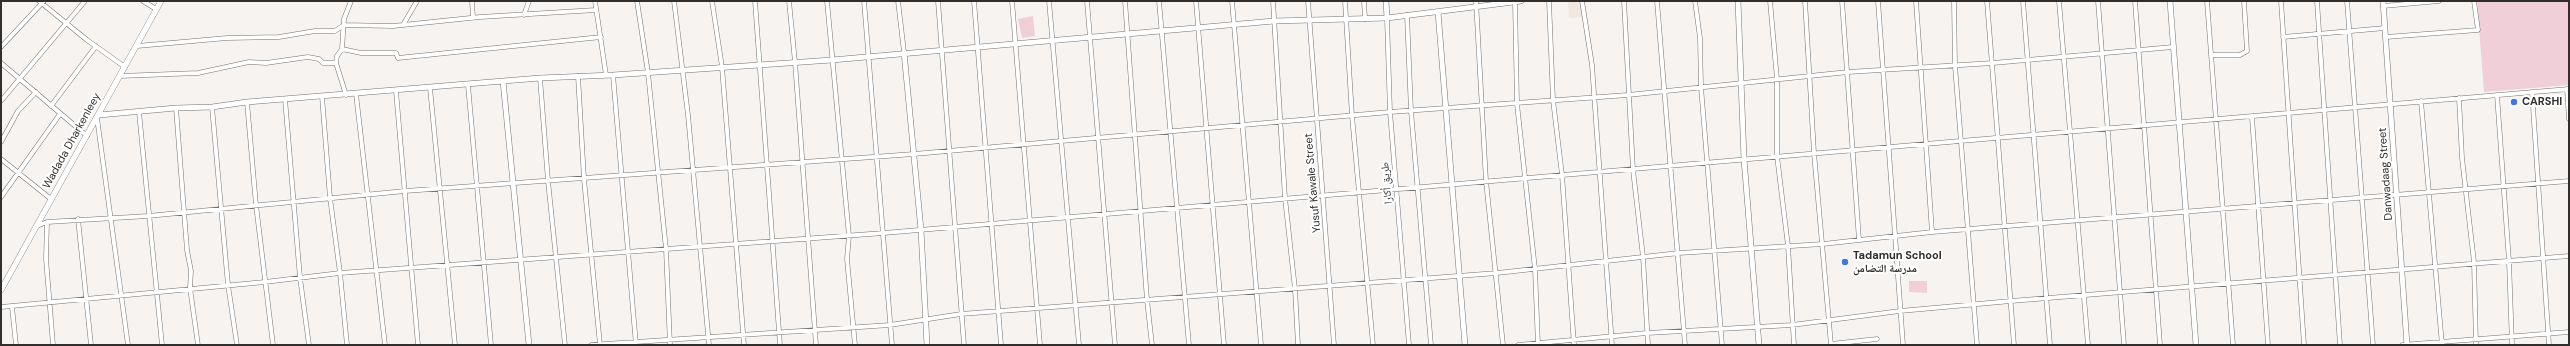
<!DOCTYPE html>
<html>
<head>
<meta charset="utf-8">
<style>
  body { margin:0 }
  #map { position:relative; width:2570px; height:346px; overflow:hidden; background:#f6f3f1; font-family:"DM Sans",sans-serif }
  canvas { display:block }
  .frame { position:absolute; inset:0; border:2px solid #302f2e; pointer-events:none }
</style>
</head>
<body>
<div id="map">
<canvas width="2570" height="346"></canvas>
<div class="frame"></div>
</div>
<script>
const ctx = document.querySelector('canvas').getContext('2d');
ctx.lineJoin = 'round';
function paint(path, color) { ctx.fillStyle = color; ctx.fill(path, 'evenodd'); }
const shape = rows => new Path2D(rows.map(r => 'M' + r).join(''));
function stroke(path, color, width, dash) { ctx.strokeStyle = color; ctx.lineWidth = width; ctx.lineCap = dash ? 'butt' : 'round'; ctx.setLineDash(dash || []); ctx.stroke(path); }
function drawText(font, color, halo, rows, align = 'center') {
  ctx.font = font + ' "DM Sans","Noto Naskh Arabic",sans-serif'; ctx.lineWidth = 4; ctx.setLineDash([]); ctx.textBaseline = 'middle'; ctx.strokeStyle = halo; ctx.fillStyle = color; for (const [text, x, y, turn = 0] of rows) {
    ctx.save(); ctx.translate(x, y); ctx.rotate((+turn || 0) * Math.PI / 180); ctx.textAlign = isNaN(turn) ? turn : align; if (halo) ctx.strokeText(text, 0, 0); ctx.fillText(text, 0, 0); ctx.restore();
  }
}
paint(shape([
  [1568,1,1581,1,1584,17,1569,18]
]), '#f1e8e0');
paint(shape([
  [2477,1,2569,1,2569,85,2484,92],
  [1033,16,1035,36,1022,38,1018,19],
  [1909,281,1927,281,1927,293,1909,292]
]), '#f0cfd9');
const minor = shape([
  [39,1,87,40,125,67],
  [143,1,156,9],
  [472,1,473,18],
  [595,1,606,75],
  [637,1,648,73,666,249,670,345],
  [674,1,688,115,709,345],
  [712,1,722,67,744,345],
  [755,1,780,345],
  [789,1,795,62,816,345],
  [827,1,849,236,847,259,855,345],
  [864,1,892,345],
  [898,1,904,52],
  [938,1,964,345],
  [974,1,1001,345],
  [1012,1,1040,345],
  [1049,1,1079,345],
  [1087,1,1115,345],
  [1125,1,1147,300,1152,345],
  [1159,1,1189,345],
  [1196,1,1224,345],
  [1232,1,1261,345],
  [1273,1,1285,198,1295,289,1298,345],
  [1308,1,1334,345],
  [1345,1,1352,116,1373,345],
  [1364,1,1365,19],
  [1476,1,1486,181,1503,345],
  [1515,1,1517,104,1535,269,1538,345],
  [1549,1,1553,100,1562,175,1574,345],
  [1582,1,1592,65,1612,345],
  [1624,1,1633,170,1643,257,1648,345],
  [1657,1,1685,345],
  [1695,1,1700,38,1701,87,1722,345],
  [1770,1,1777,79,1777,156,1788,246,1794,345],
  [1805,1,1814,153,1831,345],
  [1842,1,1859,240],
  [1878,1,1903,345],
  [1916,1,1932,232],
  [1954,1,1955,66,1977,345],
  [1987,1,2014,345],
  [2023,1,2050,345],
  [2059,1,2088,345],
  [2098,1,2124,345],
  [2135,1,2160,345],
  [2207,1,2233,345],
  [2281,1,2304,345],
  [2317,1,2340,345],
  [2347,1,2373,345],
  [2383,6,2439,1],
  [524,15,529,1],
  [1407,15,1411,111,1431,345],
  [1387,18,1390,112,1409,345],
  [403,25,417,1],
  [2283,37,2385,28],
  [2386,37,2478,30,2474,1],
  [137,46,227,38,279,37,315,31,335,31,344,25,393,26,480,17,596,10],
  [1,47,44,1],
  [342,49,361,53,396,53,398,58,601,37],
  [2211,55,2240,55,2247,51,2244,1],
  [1,63,87,136],
  [613,75,636,345],
  [120,76,198,73,249,62,266,63,308,57,319,59,323,63,336,63],
  [578,76,584,179,600,345],
  [540,78,548,181,565,345],
  [468,85,491,345],
  [430,88,455,345],
  [2567,89,2569,119],
  [396,91,418,345],
  [2532,92,2549,345],
  [356,94,385,345],
  [346,95,336,63,337,56,342,49,344,19,351,1],
  [2497,95,2509,261,2512,345],
  [322,96,330,198,340,273,347,345],
  [2459,98,2462,158,2474,262,2476,345],
  [285,99,300,278,309,345],
  [1,101,85,1],
  [2421,101,2442,345],
  [247,102,256,205,273,345],
  [51,106,96,46],
  [212,107,228,285,237,345],
  [176,108,187,250,191,271,190,288,198,345],
  [139,112,162,345],
  [2252,117,2268,345],
  [97,118,128,345],
  [1,142,18,111,36,92],
  [1,159,51,199],
  [1,197,60,114],
  [78,219,91,345],
  [47,222,46,259,53,345],
  [37,226,47,222,148,216,405,191,914,154,1390,112,1628,95,1848,72,1993,63,2173,47],
  [1,307,265,282,340,273,884,233,2569,89],
  [12,307,16,345],
  [1831,344,1877,339],
  [591,345,890,325,961,314,1497,273,1679,253,1823,244,1932,232,2569,181],
  [1518,345,1647,333,1792,325,1900,311,2011,301,2569,256],
  [2402,345,2569,332]
]);
const tertiary = shape([
  [1386,1,1387,18],
  [1738,1,1744,159,1759,345],
  [2170,1,2196,345],
  [2383,1,2407,345],
  [1438,12,1465,345],
  [904,52,921,230,927,345],
  [503,81,529,345],
  [99,115,176,108,212,107,247,102,540,78,613,75,832,60,1274,21,1387,18,1521,1]
]);
const secondary = shape([
  [1,290,161,1]
]);
stroke(minor, '#74716f', 5);
stroke(tertiary, '#74716f', 6);
stroke(secondary, '#74716f', 6);
stroke(minor, '#fff', 4);
stroke(tertiary, '#fff', 5);
stroke(secondary, '#fff', 5.5);
for (const [x, y, r, color] of [
  [2514,102,4,"#4275e6"],
  [1845,262,4,"#4275e6"]
]) { const dot = new Path2D(); dot.arc(x, y, r, 0, 2 * Math.PI); ctx.fillStyle = color; ctx.fill(dot); stroke(dot, '#fff', 1.5); }
drawText('bold 11px', '#302f2e', '#fff', [
  ["CARSHI",2522,102],
  ["Tadamun School",1853,256],
  ["مدرسة التضامن",1853,269]
], 'left');
drawText('11px', '#302f2e', '#fff', [
  ["Wadada Dharkenleey",72,141,-61],
  ["Danwadaag Street",2386,174,-94],
  ["Yusuf Kawale Street",1313,183,-95],
  ["طريق أكارا",1387,183,-95]
]);
</script>
</body>
</html>
